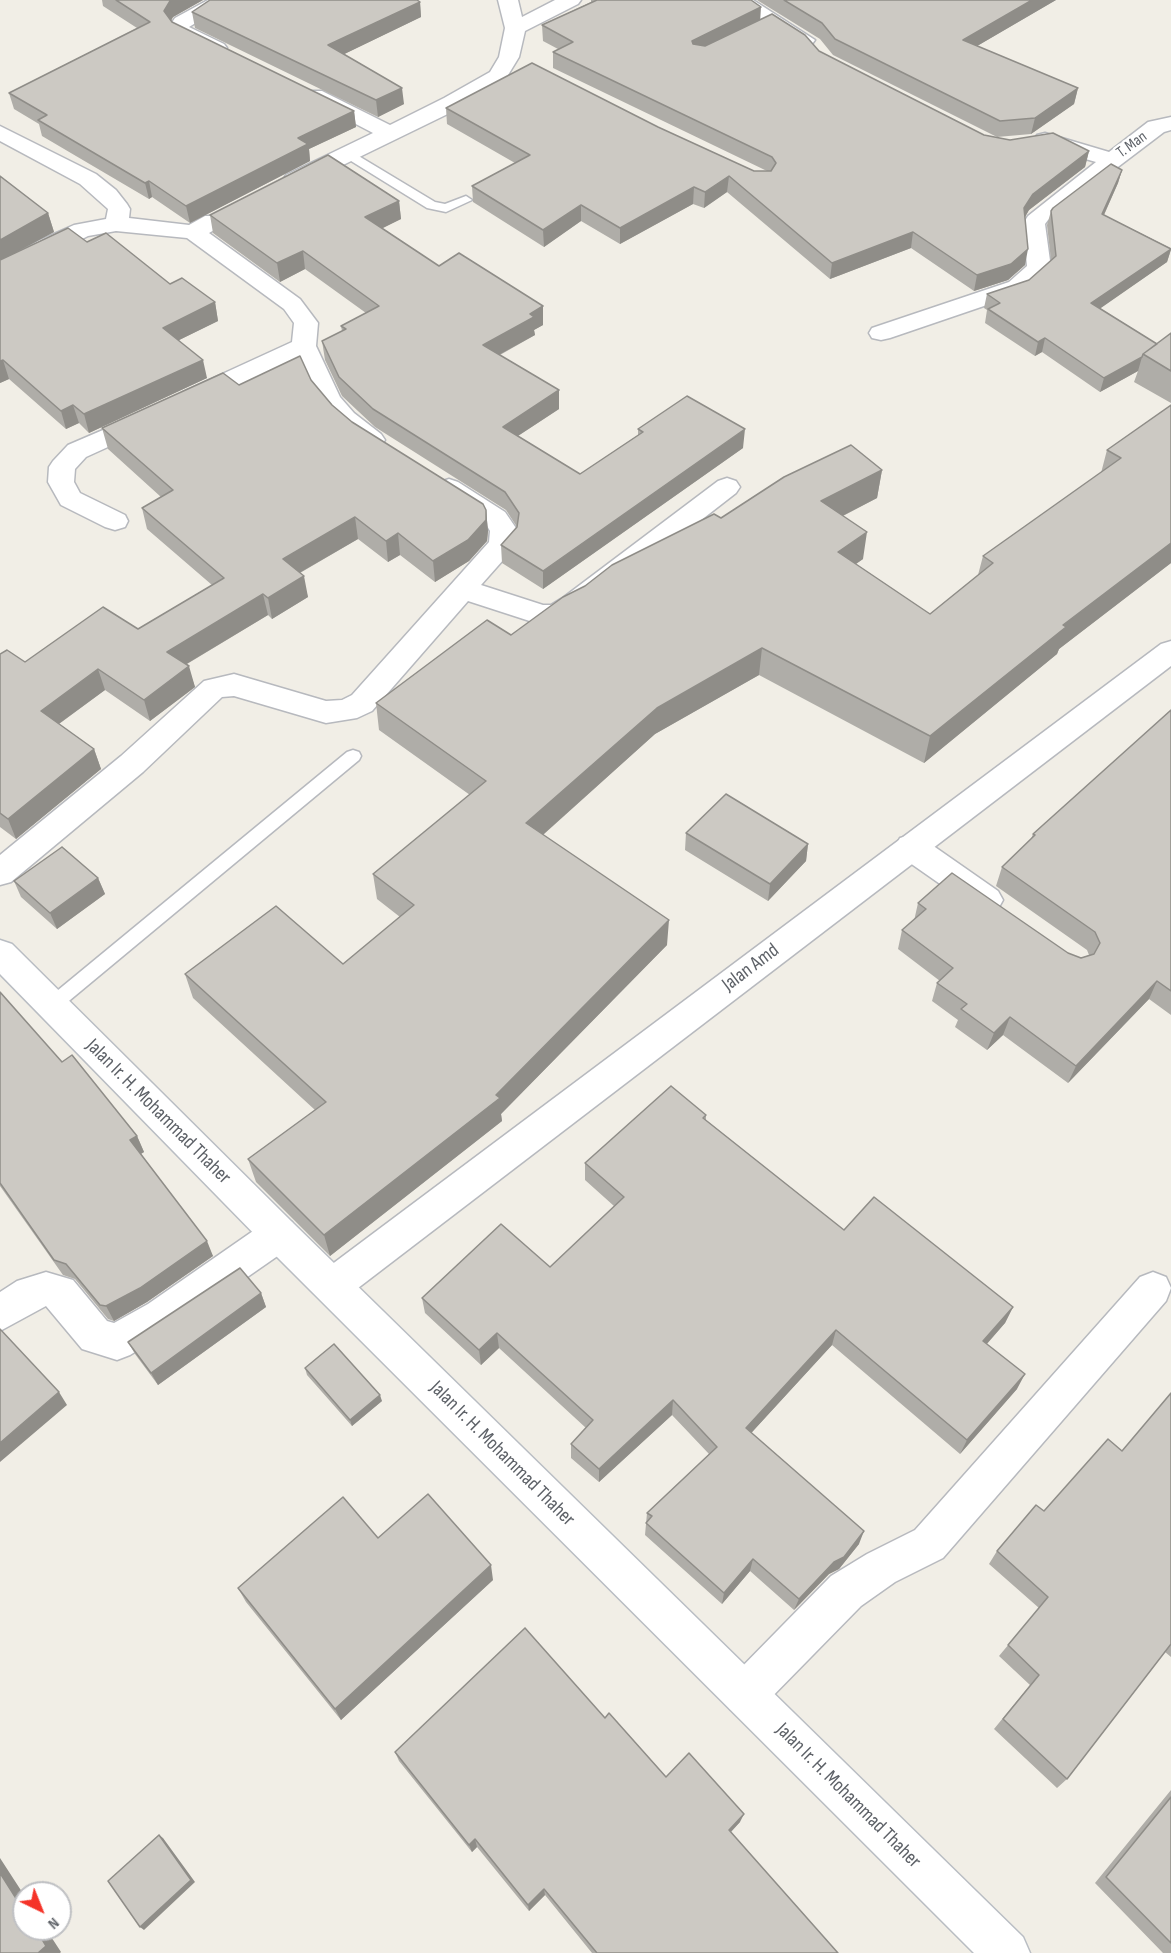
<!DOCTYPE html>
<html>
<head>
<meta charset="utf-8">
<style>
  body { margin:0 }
  #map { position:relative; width:1171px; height:1953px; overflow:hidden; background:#f1eee6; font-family:"Sofia Sans Condensed",sans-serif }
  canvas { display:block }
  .north { position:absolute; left:12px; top:1881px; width:60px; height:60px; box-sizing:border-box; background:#fff; border:2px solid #bfc0c3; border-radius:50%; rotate:137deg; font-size:16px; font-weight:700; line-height:24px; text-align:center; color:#5e6268 }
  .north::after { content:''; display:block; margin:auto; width:21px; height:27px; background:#f53328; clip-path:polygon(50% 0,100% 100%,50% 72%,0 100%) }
</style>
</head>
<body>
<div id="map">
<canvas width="1171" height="1953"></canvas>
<div class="north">N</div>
</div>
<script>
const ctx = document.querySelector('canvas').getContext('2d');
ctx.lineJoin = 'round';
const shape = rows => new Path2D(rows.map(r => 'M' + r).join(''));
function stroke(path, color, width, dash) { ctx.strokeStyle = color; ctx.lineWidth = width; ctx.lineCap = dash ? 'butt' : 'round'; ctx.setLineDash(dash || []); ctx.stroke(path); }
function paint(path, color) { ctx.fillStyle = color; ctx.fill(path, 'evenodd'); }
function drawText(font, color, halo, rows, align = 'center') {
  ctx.font = font + ' "Sofia Sans Condensed",sans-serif'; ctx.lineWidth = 4.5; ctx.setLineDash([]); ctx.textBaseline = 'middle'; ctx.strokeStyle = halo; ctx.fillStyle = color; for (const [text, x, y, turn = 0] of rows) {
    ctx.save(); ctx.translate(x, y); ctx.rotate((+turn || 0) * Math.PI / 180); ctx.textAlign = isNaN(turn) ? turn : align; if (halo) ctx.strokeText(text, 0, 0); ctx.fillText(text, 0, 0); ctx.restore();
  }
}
const service = shape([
  [347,149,435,202,445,204,466,196,472,200,446,212,427,208,343,156,343,150,347,149],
  [353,750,359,752,361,756,359,760,58,1010,52,1013,46,1010,43,1005,46,1000,347,752,353,750]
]);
const minor = shape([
  [208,0,233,0,189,27,224,44,227,48,224,52,217,54,176,36,169,27,175,18,208,0],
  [498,0,518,0,522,17,555,0,581,0,578,4,525,31,519,57,505,80,460,108,302,185,286,185,283,180,286,175,373,133,308,99,304,95,308,91,322,91,390,125,444,98,490,72,499,57,505,28,498,0],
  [729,0,753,0,815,40,812,44,805,46,798,44,729,0],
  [1171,117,1171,130,1164,132,1048,220,1045,224,1051,268,1025,292,890,338,881,340,872,338,869,333,872,328,1009,282,1027,266,1023,224,1028,216,1096,162,1037,145,1034,140,1037,135,1045,133,1109,152,1148,122,1171,117],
  [0,126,96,174,116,190,127,204,130,209,129,218,189,225,205,216,221,216,224,221,221,226,209,233,300,299,318,323,316,346,340,397,354,413,381,434,385,440,381,446,372,448,363,446,336,425,316,400,297,358,201,404,192,406,183,404,179,398,183,392,292,342,294,323,284,309,187,238,116,231,88,236,0,281,0,264,38,241,74,225,106,219,108,209,80,184,0,141,0,126],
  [145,412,154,414,158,420,154,426,86,457,75,469,74,482,80,493,125,515,128,521,125,527,115,530,105,527,61,505,48,482,49,467,53,461,68,445,145,412],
  [727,478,736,481,740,487,736,493,584,611,567,621,542,625,468,601,372,711,357,718,326,723,234,696,222,697,143,772,11,882,0,885,0,855,121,756,204,681,234,674,326,701,342,700,352,695,489,542,490,531,486,524,440,494,436,488,440,482,449,479,458,482,505,512,518,531,512,550,481,585,543,605,551,605,564,597,718,481,727,478],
  [911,835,922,838,998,891,1003,900,998,909,987,913,976,909,900,856,895,847,900,838,911,835],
  [279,1218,292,1222,297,1234,292,1246,174,1328,130,1355,117,1360,82,1349,46,1306,0,1331,0,1292,17,1281,46,1272,73,1280,107,1321,114,1323,148,1304,266,1222,279,1218],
  [1153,1272,1166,1277,1171,1288,1166,1301,943,1558,895,1582,861,1606,760,1709,745,1715,730,1709,724,1694,730,1679,831,1576,867,1554,915,1530,1140,1277,1153,1272]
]);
const tertiary = shape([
  [1171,641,1171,666,345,1298,332,1303,319,1298,313,1286,319,1274,1161,644,1171,641]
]);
const secondary = shape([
  [0,940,12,944,292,1222,1023,1937,1030,1953,974,1953,266,1246,0,974,0,940]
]);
stroke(service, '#b7b9be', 3);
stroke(minor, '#b7b9be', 3);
stroke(tertiary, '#b7b9be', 3);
stroke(secondary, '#b9bdc3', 3);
paint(service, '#fff');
paint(minor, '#fff');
paint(tertiary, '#fff');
paint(secondary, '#fff');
paint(shape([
  [102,0,203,0,173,17,171,21,172,22,354,111,356,127,309,149,310,161,190,223,152,197,149,199,42,136,39,124,14,109,9,93,137,28,103,6],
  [591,0,751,0,760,19,819,51,984,135,1010,140,1089,151,1085,167,1029,210,1025,217,1025,265,1008,280,974,291,911,248,830,279,727,192,704,208,693,204,620,244,581,221,544,247,473,202,472,186,515,163,447,124,446,108,658,127,754,171,767,171,553,68,553,52,558,49,543,41,542,25,591,2],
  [757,0,1056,0,977,46,1078,88,1074,104,1031,134,997,137,833,55,820,39],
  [420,2,421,17,344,54,404,104,378,117,195,28,192,12],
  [1122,170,1118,183,1104,215,1171,248,1171,250,1167,262,1100,308,1157,344,1171,333,1171,403,1134,382,1138,371,1100,392,1042,352,1035,356,985,323,987,310,984,308,987,294,1029,280,1051,260,1047,225,1051,211],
  [0,176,48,213,54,232,18,251,87,242,170,284,215,302,218,321,179,340,207,378,89,433,79,423,66,429,9,379,0,383],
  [399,201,401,219,382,228,439,266,543,306,543,325,534,330,535,335,500,355,559,409,518,436,580,474,638,435,638,429,743,448,543,589,502,563,501,545,517,527,506,510,375,427,342,396,325,360,322,341,342,331,341,326,366,313,305,269,280,282,213,233,210,215],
  [311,380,332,405,352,422,486,510,488,531,487,541,469,561,435,582,400,555,388,562,358,539,300,573,308,597,272,619,268,615,187,664,195,687,150,721,105,690,59,724,94,749,101,769,16,839,0,827,0,654,25,662,138,629,212,585,147,529,142,508,161,497,108,449,102,428,239,385],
  [1171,405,1171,563,1059,649,1057,654,924,763,759,675,655,734,543,835,667,945,501,1114,502,1121,330,1256,256,1182,248,1159,315,1110,193,998,185,974,343,964,400,917,377,899,373,874,470,795,379,730,376,703,511,635,721,518,882,470,877,498,843,516,863,559,856,564,930,614,978,575,983,556,1101,473,1107,450],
  [1171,710,1171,1015,1149,999,1068,1083,1003,1035,987,1050,955,1027,958,1020,932,1001,937,983,940,981,898,949,902,930,914,921,918,903,1081,958,1089,955,1087,950,996,886,1002,867,1031,839,1033,834],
  [686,833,808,844,806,861,768,901,685,850],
  [98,878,105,894,57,929,21,897,14,881],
  [0,992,62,1062,137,1136,144,1152,141,1154,213,1256,147,1302,114,1321,108,1319,75,1279,63,1275,0,1186],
  [706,1115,706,1120,844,1230,1013,1307,1005,1323,987,1344,1017,1389,960,1454,832,1345,751,1433,859,1544,839,1569,829,1574,794,1610,750,1571,722,1604,645,1535,647,1513,709,1454,672,1415,599,1482,571,1458,571,1444,586,1428,499,1348,481,1365,425,1313,422,1298,550,1267,614,1206,585,1180,585,1163],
  [261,1293,266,1307,158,1385,135,1354,128,1342],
  [305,1368,382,1401,352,1426,307,1375],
  [1171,1393,1171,1657,1165,1652,1067,1779,1057,1788,994,1729,1030,1685,999,1656,1039,1608,989,1564,997,1551,1044,1511,1122,1451],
  [378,1538,493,1580,341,1720,246,1602,238,1588],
  [605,1718,666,1777,740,1822,731,1832,838,1953,592,1953,545,1895,529,1911,477,1847,472,1852,399,1761,395,1752],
  [1171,1790,1171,1953,1163,1953,1095,1883]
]), '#afada8');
paint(shape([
  [172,0,203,0,173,17,167,27,164,11,170,1],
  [1032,0,1056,0,960,56,963,40],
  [420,2,421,17,330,61,328,45],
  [761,7,760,23,691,57,692,41],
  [402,88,404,104,378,117,376,100],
  [1078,88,1074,104,1031,134,1035,118],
  [354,111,356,127,309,149,310,161,190,223,186,206,298,138],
  [1089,151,1085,167,1029,210,1021,224,1024,208,1033,194],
  [1122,170,1118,183,1098,228,1102,214],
  [729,176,727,192,704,208,705,192],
  [149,181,152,197,149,199,145,183],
  [694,187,693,204,620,244,620,228],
  [399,201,401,219,367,236,365,217],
  [581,205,581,221,544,247,543,230],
  [48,213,54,232,0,261,0,240],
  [913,232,911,248,830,279,832,263],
  [1028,249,1025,265,1008,280,974,291,977,275],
  [1171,249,1167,262,1088,317,1091,303],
  [303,251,305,269,280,282,277,263],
  [215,302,218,321,167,346,163,328],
  [543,306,543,325,534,330,535,335,484,363,483,345],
  [1045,338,1042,352,1035,356,1038,342],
  [1142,357,1138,371,1100,392,1104,378],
  [3,360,9,379,0,383,0,361],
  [203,360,207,378,89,433,84,414],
  [559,390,559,409,504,445,503,427],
  [73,405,79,423,66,429,61,411],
  [745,429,743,448,543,589,543,571],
  [882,470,877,498,817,529,821,501],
  [486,510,488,531,487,541,469,561,435,582,433,561],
  [355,517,358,539,287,580,283,559],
  [867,532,863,559,834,579,838,552],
  [398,533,400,555,388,562,386,541],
  [1171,543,1171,563,1059,649,1057,654,924,763,930,736,1063,625],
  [304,576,308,597,272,619,268,598],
  [263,594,268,615,173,672,167,652],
  [762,648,759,675,655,734,527,849,526,823,657,708],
  [189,666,195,687,150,721,144,700],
  [98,669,105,690,49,731,41,711],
  [94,749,101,769,16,839,8,819],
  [808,844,806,861,768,901,770,884],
  [98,878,105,894,57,929,50,913],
  [669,920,667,945,501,1114,502,1121,330,1256,324,1235,496,1095],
  [1157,981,1149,999,1068,1083,1076,1066],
  [1010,1017,1003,1035,987,1050,994,1033],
  [137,1136,144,1152,137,1156,130,1140],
  [207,1241,213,1256,147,1302,114,1321,106,1306],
  [261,1293,266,1307,158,1385,151,1373],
  [1013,1307,1005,1323,976,1356,983,1341],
  [836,1330,832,1345,743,1442,746,1428],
  [497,1333,499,1348,481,1365,479,1350],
  [1025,1374,1017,1389,960,1454,967,1440],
  [59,1392,67,1405,0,1462,0,1443],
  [380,1395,382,1401,352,1426,350,1420],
  [673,1400,672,1415,599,1482,599,1469],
  [864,1531,859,1544,839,1569,829,1574,794,1610,799,1599],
  [753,1559,750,1571,722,1604,724,1593],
  [491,1565,493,1580,341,1720,335,1709],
  [744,1814,740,1822,726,1837,729,1830],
  [159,1835,163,1838,195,1882,144,1930,140,1927],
  [475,1839,477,1847,472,1852,469,1845],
  [0,1858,24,1895,24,1911,0,1873],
  [544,1889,545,1895,529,1911,528,1905],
  [36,1929,46,1929,61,1952,60,1953,38,1953]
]), '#8f8d88');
const building = shape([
  [116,0,172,0,170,1,164,11,172,22,354,111,298,138,308,144,186,206,149,181,145,183,38,120,47,115,9,93,150,22,116,0],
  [210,0,417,0,420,2,328,45,402,88,376,100,192,12,210,0],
  [597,0,751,0,761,7,692,41,693,44,705,46,772,14,805,35,819,51,984,135,1010,140,1053,133,1089,151,1033,194,1024,208,1028,249,1011,264,977,275,913,232,832,263,729,176,705,192,694,187,620,228,581,205,543,230,472,186,530,155,446,108,532,63,658,127,754,171,771,171,776,163,772,157,553,52,573,42,542,25,597,0],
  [784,0,1032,0,963,40,1078,88,1035,118,1000,121,835,39,822,23,784,0],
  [328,155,399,201,365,217,439,266,459,253,543,306,530,314,534,317,483,345,559,390,503,427,580,474,643,432,638,429,687,396,745,429,543,571,501,545,517,527,519,513,505,492,373,409,339,377,322,341,346,329,341,326,379,306,303,251,277,263,210,215,328,155],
  [1111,164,1122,170,1102,214,1171,249,1091,303,1157,344,1143,354,1142,357,1104,378,1045,338,1038,342,988,309,1000,303,987,294,1029,280,1056,256,1051,211,1053,208,1111,164],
  [0,176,48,213,0,240,0,176],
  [68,228,87,242,106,233,170,284,182,278,215,302,163,328,203,360,84,414,73,405,61,411,3,360,0,361,0,260,68,228],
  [1171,333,1171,371,1143,354,1171,333],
  [300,356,311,380,332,405,352,422,483,504,486,510,486,520,468,540,433,561,398,533,386,541,355,517,283,559,304,576,268,598,263,594,167,652,189,666,144,700,98,669,41,711,94,749,8,819,0,813,0,654,7,650,25,662,103,607,138,629,224,578,142,508,173,490,102,428,223,373,239,385,300,356],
  [1171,405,1171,543,1063,625,1066,627,930,736,762,648,657,708,526,823,669,920,496,1095,500,1098,324,1235,248,1159,326,1102,185,974,276,906,343,964,414,905,373,874,486,781,376,703,487,620,511,635,563,597,585,586,612,565,714,514,721,518,784,477,851,445,882,470,821,501,867,532,838,552,930,614,993,563,983,556,1121,458,1107,450,1171,405],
  [1171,710,1171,991,1157,981,1076,1066,1010,1017,994,1033,961,1009,967,1004,937,983,953,968,902,930,926,909,918,903,952,873,1068,953,1081,958,1094,954,1100,943,1095,932,1002,867,1035,835,1033,834,1171,710],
  [726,794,808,844,770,884,686,833,726,794],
  [62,847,98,878,50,913,14,881,62,847],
  [0,992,62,1062,72,1055,137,1136,130,1140,207,1241,140,1288,106,1306,100,1305,66,1264,54,1260,0,1183,0,992],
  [671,1086,706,1115,703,1118,844,1230,874,1197,1013,1307,983,1341,1025,1374,967,1440,836,1330,746,1428,864,1531,844,1557,834,1562,799,1599,753,1559,724,1593,646,1523,652,1516,647,1513,717,1447,673,1400,599,1469,571,1444,593,1420,497,1333,479,1350,422,1298,501,1224,550,1267,624,1197,585,1163,671,1086],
  [240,1268,261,1293,151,1373,128,1342,240,1268],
  [0,1329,59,1392,0,1443,0,1329],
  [334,1344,380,1395,350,1420,305,1368,334,1344],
  [1171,1393,1171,1644,1067,1779,1003,1719,1039,1675,1008,1645,1048,1597,997,1551,1036,1505,1044,1511,1108,1439,1122,1451,1171,1393],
  [428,1494,491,1565,335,1709,238,1588,343,1497,378,1538,428,1494],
  [525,1628,605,1718,609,1713,666,1777,689,1753,744,1814,729,1830,838,1953,597,1953,544,1889,528,1905,475,1839,469,1845,395,1752,525,1628],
  [1171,1797,1171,1943,1106,1877,1171,1797],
  [159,1835,191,1880,140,1927,108,1881,159,1835],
  [0,1873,24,1911,24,1929,36,1929,46,1946,38,1953,0,1953,0,1873]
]);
paint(building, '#ccc9c3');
stroke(building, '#8f8d88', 1.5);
drawText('16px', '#5e6268', '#fff', [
  ["T. Man",1132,145,-36]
]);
drawText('20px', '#5e6268', '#fff', [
  ["Jalan Amd",751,968,-37],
  ["Jalan Ir. H. Mohammad Thaher",158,1112,45],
  ["Jalan Ir. H. Mohammad Thaher",502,1454,45],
  ["Jalan Ir. H. Mohammad Thaher",848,1796,45]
]);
</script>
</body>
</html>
